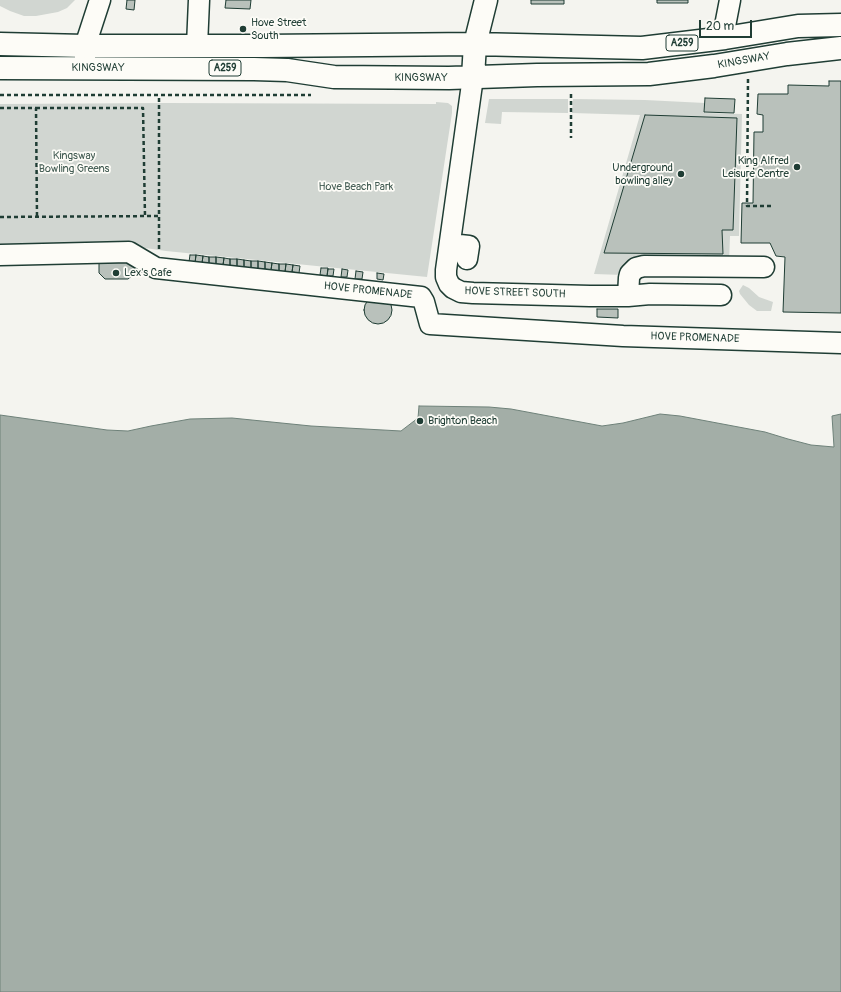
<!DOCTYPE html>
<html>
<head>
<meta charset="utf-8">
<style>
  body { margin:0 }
  #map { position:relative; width:841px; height:992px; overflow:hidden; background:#f4f4ef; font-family:Pangolin,sans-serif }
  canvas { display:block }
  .scale { position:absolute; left:699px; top:20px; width:53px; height:18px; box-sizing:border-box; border:2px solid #1f3d34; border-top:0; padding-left:5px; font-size:12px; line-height:14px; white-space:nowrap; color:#1f3d34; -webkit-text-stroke:3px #fdfcf7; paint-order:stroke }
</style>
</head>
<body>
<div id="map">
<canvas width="841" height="992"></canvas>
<div class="scale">20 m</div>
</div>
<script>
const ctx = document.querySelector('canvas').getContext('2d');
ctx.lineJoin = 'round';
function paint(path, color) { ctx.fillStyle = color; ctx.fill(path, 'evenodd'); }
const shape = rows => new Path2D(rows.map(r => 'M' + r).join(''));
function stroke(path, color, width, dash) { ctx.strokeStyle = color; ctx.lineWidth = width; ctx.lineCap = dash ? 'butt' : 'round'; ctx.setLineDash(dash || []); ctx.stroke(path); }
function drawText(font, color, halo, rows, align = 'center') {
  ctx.font = font + ' Pangolin,sans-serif'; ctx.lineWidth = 3.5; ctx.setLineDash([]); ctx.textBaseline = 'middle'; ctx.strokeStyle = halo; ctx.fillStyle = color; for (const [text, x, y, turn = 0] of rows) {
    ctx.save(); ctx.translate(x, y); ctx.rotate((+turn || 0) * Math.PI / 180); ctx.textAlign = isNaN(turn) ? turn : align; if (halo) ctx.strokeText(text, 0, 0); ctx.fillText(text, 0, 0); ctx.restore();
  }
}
paint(shape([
  [0,0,75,0,67,8,58,12,36,16,24,16,10,11,0,6],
  [489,99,568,99,568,113,502,112,501,124,485,123],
  [573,99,645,100,705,103,705,113,742,114,739,236,730,236,729,262,623,275,594,274,640,115,572,113],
  [436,102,448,103,452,106,452,113,427,277,166,251,131,246,0,249,0,104,166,103,436,104],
  [743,285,749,288,759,297,773,302,771,311,757,311,749,305,740,294,739,291]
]), '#d1d6d1');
const water = shape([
  [419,406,489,407,511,409,602,426,623,423,660,414,680,416,765,432,788,439,811,445,834,447,832,416,841,414,841,992,0,992,0,415,107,430,128,431,151,426,190,419,232,418,311,426,401,431,418,418,419,406]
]);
paint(water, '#a3aea7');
stroke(water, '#6e8179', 1);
const building = shape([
  [127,0,135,0,134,10,126,9,127,0],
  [226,0,251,0,250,9,225,8,226,0],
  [531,0,564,0,564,4,531,4,531,0],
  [657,0,688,0,688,3,657,3,657,0],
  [829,81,841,81,841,313,783,312,785,257,776,256,770,243,741,243,742,203,753,203,754,132,763,132,763,115,757,114,758,94,788,94,788,85,829,86,829,81],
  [705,98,735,99,734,113,704,112,705,98],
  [645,115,737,118,733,230,722,230,723,254,604,253,645,115],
  [190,255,196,255,195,263,189,262,190,255],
  [196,255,203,256,202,263,195,263,196,255],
  [105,256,134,263,134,274,128,279,105,279,99,273,99,262,105,256],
  [203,256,209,257,209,264,202,263,203,256],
  [209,257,216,257,216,265,209,264,209,257],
  [216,257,224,258,223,265,216,265,216,257],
  [224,258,230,259,230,266,223,265,224,258],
  [230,259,237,259,237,267,230,266,230,259],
  [237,259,244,260,244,267,237,267,237,259],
  [244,260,251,261,251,268,244,267,244,260],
  [251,261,258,261,258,269,251,268,251,261],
  [258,261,265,262,265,269,258,269,258,261],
  [265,262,272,263,271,270,265,269,265,262],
  [272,263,279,264,279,271,271,270,272,263],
  [279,264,286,264,285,272,279,271,279,264],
  [286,264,293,265,292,272,285,272,286,264],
  [293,265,300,266,299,273,292,272,293,265],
  [321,268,328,268,327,276,320,275,321,268],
  [328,269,334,269,333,276,327,276,328,269],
  [342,269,348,270,347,277,341,277,342,269],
  [356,271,363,272,362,279,355,279,356,271],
  [377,273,384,274,383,280,377,279,377,273],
  '364 310a14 14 0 1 1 28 0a14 14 0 1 1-28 0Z',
  [597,309,618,309,618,318,597,317,597,309]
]);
paint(building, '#b9c1bb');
stroke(building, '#1f3d34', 1);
const minor = shape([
  [725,38,725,26,730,0],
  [197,46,199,0],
  [85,62,85,46,100,0],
  [473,77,446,270,446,277,449,284,453,288,461,292,473,293,590,296,628,296,650,294,721,295],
  [450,244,469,246,467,259],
  [0,255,129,252,156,268,421,297,424,302,430,324,623,336,841,343],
  [628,296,629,278,630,274,636,268,644,266,764,267]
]);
const major = shape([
  [0,44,85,46,263,46,475,44,642,48,725,38,798,26,841,25],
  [0,68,254,69,287,70,334,77,449,78,537,75,649,74,714,66,787,54,841,48],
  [473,77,475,44,486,0]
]);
stroke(minor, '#1f3d34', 23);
stroke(major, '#1f3d34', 25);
stroke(shape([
  [748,79,747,206,771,206],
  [571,94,571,138],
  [0,95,311,95],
  [0,108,36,108,37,217],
  [36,108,143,108,145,216],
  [0,217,159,216],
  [159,249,159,95]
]), '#1f3d34', 2.5, [4, 3]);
stroke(minor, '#fdfcf7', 20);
stroke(major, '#fdfcf7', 22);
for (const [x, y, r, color] of [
  [243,29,4,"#1f3d34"],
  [797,167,4,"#1f3d34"],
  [681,174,4,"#1f3d34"],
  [116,273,4,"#1f3d34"],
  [420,421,4,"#1f3d34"]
]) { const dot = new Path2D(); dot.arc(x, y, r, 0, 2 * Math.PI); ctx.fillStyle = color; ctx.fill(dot); stroke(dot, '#fdfcf7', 1.5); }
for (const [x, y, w] of [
  [682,43,32],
  [225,68,32]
]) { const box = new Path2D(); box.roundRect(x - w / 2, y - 8, w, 16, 3); ctx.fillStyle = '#fdfcf7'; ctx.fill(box); stroke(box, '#1f3d34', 1); }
drawText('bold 10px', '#1f3d34', null, [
  ["A259",682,43],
  ["A259",225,68]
]);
drawText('11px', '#1f3d34', '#fdfcf7', [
  ["Hove Street",251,23],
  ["South",251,36],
  ["King Alfred",789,161,"right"],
  ["Leisure Centre",789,174,"right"],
  ["Underground",673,168,"right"],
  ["bowling alley",673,181,"right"],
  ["Lex's Cafe",124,273],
  ["Brighton Beach",428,421]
], 'left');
drawText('11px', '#1f3d34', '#fdfcf7', [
  ["KINGSWAY",744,61,-10],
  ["KINGSWAY",98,68],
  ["KINGSWAY",421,78],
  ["HOVE PROMENADE",368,291,6],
  ["HOVE STREET SOUTH",515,293,2],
  ["HOVE PROMENADE",695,338,2]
]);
drawText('11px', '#435c53', '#fdfcf7', [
  ["Kingsway",74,156],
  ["Bowling Greens",74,169],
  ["Hove Beach Park",356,187]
]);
</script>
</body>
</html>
